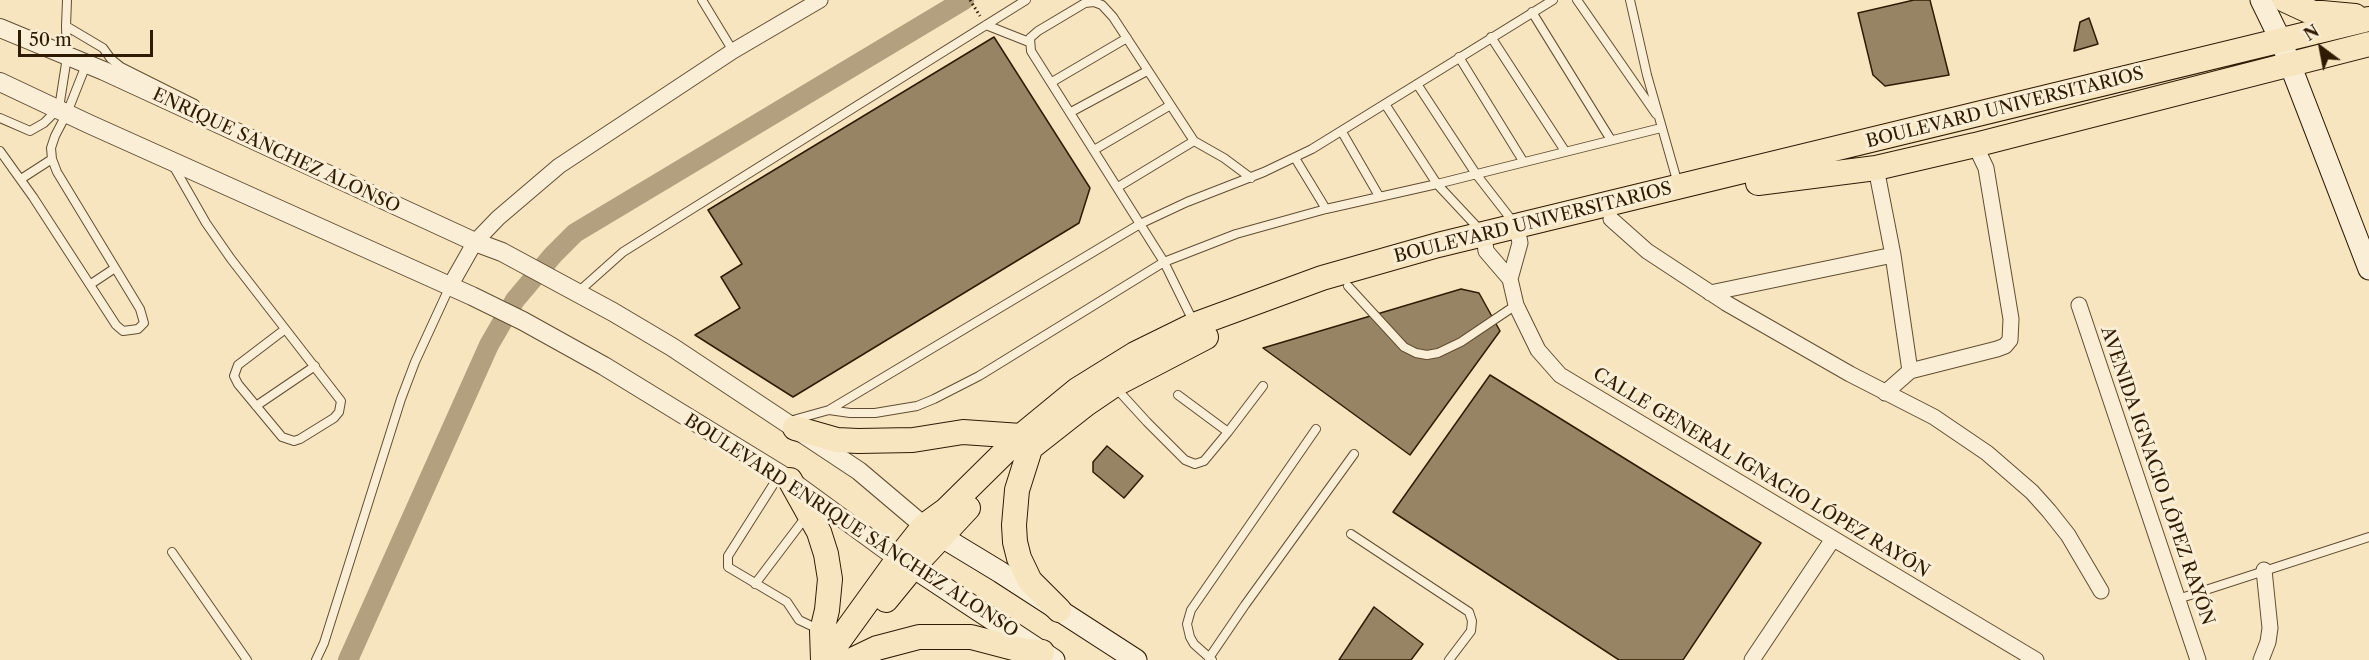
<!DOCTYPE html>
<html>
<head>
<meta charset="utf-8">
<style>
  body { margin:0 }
  #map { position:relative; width:2369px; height:660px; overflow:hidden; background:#f7e5c0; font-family:"Libre Caslon Text",serif }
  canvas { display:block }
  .north { position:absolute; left:2291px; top:18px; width:60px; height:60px; -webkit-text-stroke:4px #faeed6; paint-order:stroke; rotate:328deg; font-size:16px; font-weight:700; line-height:24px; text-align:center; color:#2f1b02 }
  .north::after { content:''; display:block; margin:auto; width:21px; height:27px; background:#2f1b02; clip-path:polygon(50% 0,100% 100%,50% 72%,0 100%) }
  .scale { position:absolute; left:18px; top:30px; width:135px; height:27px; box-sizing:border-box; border:3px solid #2f1b02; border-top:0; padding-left:8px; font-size:18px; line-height:21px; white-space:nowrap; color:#2f1b02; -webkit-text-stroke:4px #faeed6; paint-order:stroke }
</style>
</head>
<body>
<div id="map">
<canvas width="2369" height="660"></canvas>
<div class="north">N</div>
<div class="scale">50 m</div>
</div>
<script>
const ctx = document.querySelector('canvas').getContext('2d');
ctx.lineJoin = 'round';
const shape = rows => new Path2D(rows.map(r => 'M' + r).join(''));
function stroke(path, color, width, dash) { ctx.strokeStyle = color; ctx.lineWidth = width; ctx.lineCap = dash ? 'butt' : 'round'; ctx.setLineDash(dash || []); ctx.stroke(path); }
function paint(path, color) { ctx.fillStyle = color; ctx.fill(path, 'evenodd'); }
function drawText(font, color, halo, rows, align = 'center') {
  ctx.font = font + ' "Libre Caslon Text",serif'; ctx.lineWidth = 6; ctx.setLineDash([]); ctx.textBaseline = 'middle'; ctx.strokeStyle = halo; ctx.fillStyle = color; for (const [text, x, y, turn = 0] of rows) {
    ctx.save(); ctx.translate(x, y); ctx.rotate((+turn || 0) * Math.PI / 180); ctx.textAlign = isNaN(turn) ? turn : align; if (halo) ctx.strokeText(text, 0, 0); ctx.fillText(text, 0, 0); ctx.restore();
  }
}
stroke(shape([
  [348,660,489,345,515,300,553,255,575,233,964,0]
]), '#b3a07f', 20);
const building = shape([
  [1914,0,1930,0,1949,75,1885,86,1873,75,1858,13,1914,0],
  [2089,18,2098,44,2074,51,2080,22,2089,18],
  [994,37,1090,188,1079,223,793,397,695,335,740,308,721,277,742,264,708,210,994,37],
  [1461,289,1479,293,1500,331,1410,455,1263,348,1461,289],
  [1490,375,1761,543,1683,660,1619,660,1393,512,1490,375],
  [1107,446,1143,476,1124,498,1093,472,1093,462,1107,446],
  [1374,607,1423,644,1411,660,1339,660,1374,607]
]);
paint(building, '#978465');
stroke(building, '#2f1b02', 1.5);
const service = shape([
  [67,0,66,26,103,48,111,59,121,67,195,104],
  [702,0,733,51],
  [1553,0,1312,149,1264,172,1187,202,1140,224,829,410,850,413,875,413,917,406,934,399,979,376,1164,262,1236,234,1326,209,1437,184,1661,128],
  [1577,0,1656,114],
  [1630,0,1647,75,1678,184],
  [1532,12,1611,140],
  [986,25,1029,42],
  [1491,37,1565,151],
  [1459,57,1523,161],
  [1052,82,1127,38],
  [1417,84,1476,174,1514,223],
  [1385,104,1437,184,1480,230],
  [1071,112,1147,71],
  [0,118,30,131,44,123,59,108,67,57,66,26],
  [1342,132,1379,196],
  [1094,150,1169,106],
  [0,151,33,197,116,325,123,331,138,329,144,323,140,309,57,172,52,159,51,148,55,136,67,113,86,65],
  [1295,158,1326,209],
  [174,167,206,223,231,259,341,401,339,412,334,418,300,439,294,441,282,437,238,384,234,376,238,365,284,330],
  [21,179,52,159],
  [1118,187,1194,141],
  [91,284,115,268],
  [1348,286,1404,347,1416,353,1427,355,1438,353,1461,342,1516,305],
  [577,293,623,252,1026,0],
  [1194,323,1164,262,1031,51,1030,38,1038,31,1085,3,1094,2,1102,5,1113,17,1194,141,1224,158,1251,178],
  [1115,387,1147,422,1185,460,1195,464,1204,461,1228,432,1178,395],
  [256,406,315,366],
  [793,420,829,410],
  [1228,432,1263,386],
  [780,474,728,556,728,567,787,602,799,620,818,629],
  [1351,534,1469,612,1472,621,1471,631,1449,660],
  [172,552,247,660],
  [755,584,805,518],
  [2178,599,2369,537],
  [1209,658,1245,605,1354,454],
  [316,660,324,643,401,399,415,362,450,286],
  [1212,660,1194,644,1190,637,1187,624,1191,610,1316,429]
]);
const minor = shape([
  [1876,168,1893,255],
  [1611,219,1647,251,1726,303,1850,374,1934,417,1987,453,2032,492,2049,511,2068,535,2101,591],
  [1517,227,1520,243,1510,279,1516,305,1538,350,1560,375,2036,660],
  [1484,235,1486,251,1510,279],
  [450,286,475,242,498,218,559,166,733,51,820,0],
  [1710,293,1893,255,1910,371],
  [2079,305,2198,660],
  [1885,393,1910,371,1997,349,2005,346,2010,340,2011,319,1986,168,1975,145],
  [1752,660,1833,539],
  [2261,660,2268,642,2270,628,2264,570]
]);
const tertiary = shape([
  [0,28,104,71,475,242,502,252,613,312,672,347,859,471,924,526],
  [0,82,89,124,472,296,523,321,604,366,790,480,898,559]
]);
const secondary = shape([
  [2261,0,2281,41,2369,269],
  [929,529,1000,572,1136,660],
  [898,559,913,567,1054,660]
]);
const primary = shape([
  [2285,0,2311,12,2355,16],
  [1758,183,1876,168,1975,145,2369,44],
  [795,428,837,440,858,441,913,440,963,432,1021,436],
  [1030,448,1086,404,1114,385,1206,337],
  [1030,449,1017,490,1014,525,1015,542,1019,558,1030,581,1059,610],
  [790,480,819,532,826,554,830,579,827,610,822,631,823,660],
  [886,600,913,567,968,508],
  [825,660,898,559,924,526,946,510,1021,436,1077,390,1135,354,1194,325,1322,278,1438,245,2369,19],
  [852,660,877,648,919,637,971,637,1025,651,1042,652]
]);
stroke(service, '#614e32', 10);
stroke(minor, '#614e32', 17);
stroke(tertiary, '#614e32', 20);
stroke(secondary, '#2f1b02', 23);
stroke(primary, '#2f1b02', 26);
stroke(shape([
  [970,0,980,16]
]), '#2f1b02', 3, [1.5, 3]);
stroke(service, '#faeed6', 8);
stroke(minor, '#faeed6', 15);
stroke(tertiary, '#faeed6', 18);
stroke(secondary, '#faeed6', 21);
stroke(primary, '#f7e5c0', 24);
drawText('18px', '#2f1b02', '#faeed6', [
  ["BOULEVARD UNIVERSITARIOS",2005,108,-14],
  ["ENRIQUE SANCHEZ ALONSO",276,151,25],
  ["BOULEVARD UNIVERSITARIOS",1533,223,-14],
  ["CALLE GENERAL IGNACIO LÓPEZ RAYÓN",1761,473,31],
  ["AVENIDA IGNACIO LÓPEZ RAYÓN",2157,476,71],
  ["BOULEVARD ENRIQUE SÁNCHEZ ALONSO",851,526,33]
]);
</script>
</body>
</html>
